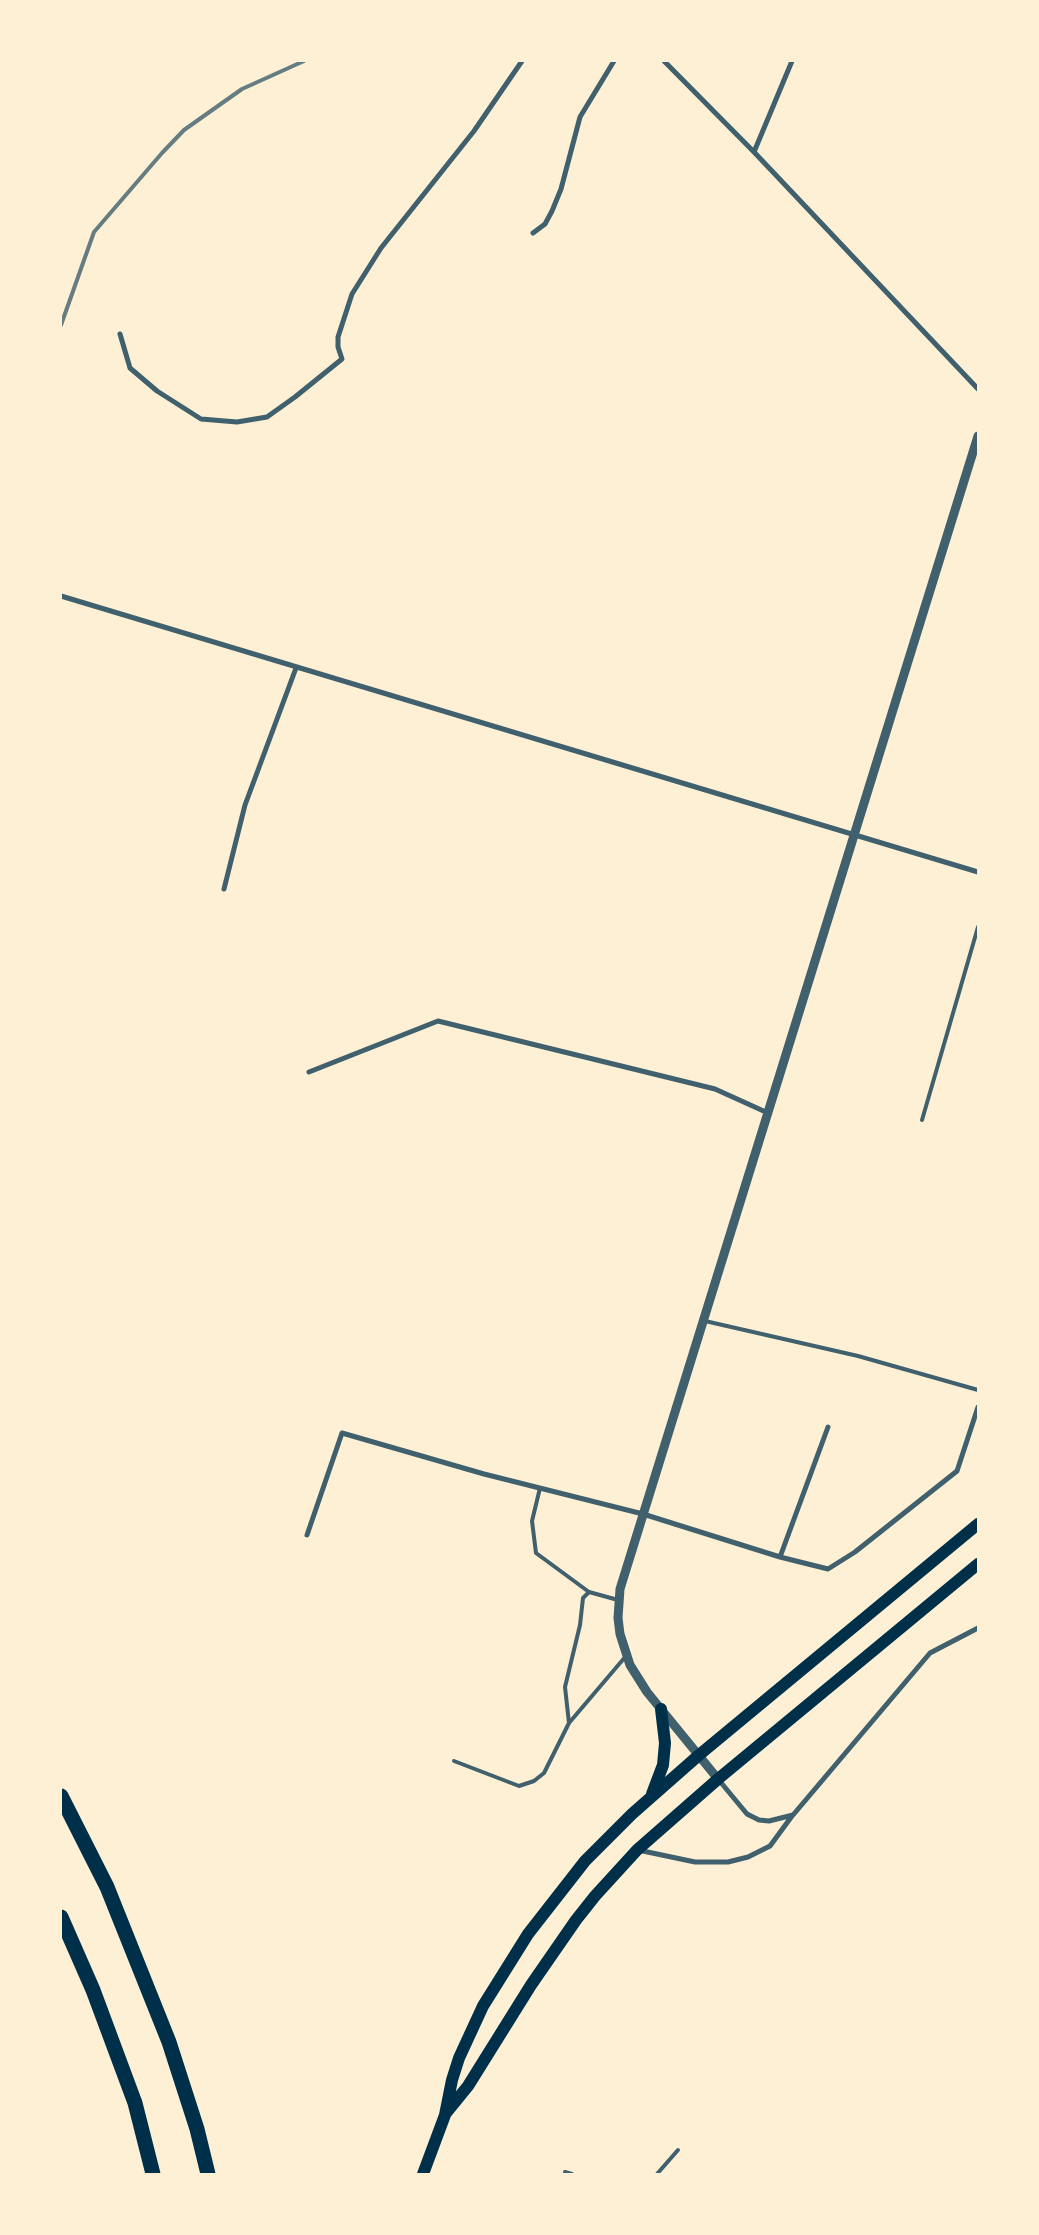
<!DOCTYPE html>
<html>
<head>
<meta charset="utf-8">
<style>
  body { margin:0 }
  #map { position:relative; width:1039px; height:2235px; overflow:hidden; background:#fdf0d5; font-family:"PT Sans",sans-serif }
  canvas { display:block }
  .frame { position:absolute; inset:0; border:62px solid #fdf0d5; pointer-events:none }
</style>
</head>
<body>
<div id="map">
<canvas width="1039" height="2235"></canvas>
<div class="frame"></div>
</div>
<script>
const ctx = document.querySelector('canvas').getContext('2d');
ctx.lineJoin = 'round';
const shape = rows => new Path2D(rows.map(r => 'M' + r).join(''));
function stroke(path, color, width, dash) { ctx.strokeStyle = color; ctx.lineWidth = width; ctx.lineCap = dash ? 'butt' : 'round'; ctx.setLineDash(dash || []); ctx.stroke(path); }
stroke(shape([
  [922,1120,978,927],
  [705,1321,858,1356,978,1390],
  [540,1488,532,1521,536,1553,589,1592],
  [569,1723,565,1687,580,1625,583,1598,589,1592,618,1600],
  [454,1761,519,1786,534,1781,544,1773,569,1723,626,1656],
  [565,2172,572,2174],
  [657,2174,678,2150]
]), '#3f606c', 4);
stroke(shape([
  [664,61,754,152,978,389],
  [754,152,792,61],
  [533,233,545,224,552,211,561,189,580,117,614,61],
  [120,334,130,368,157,391,201,419,237,422,267,417,295,397,342,359,338,347,338,337,352,294,381,248,474,131,522,61],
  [61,596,978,872],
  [224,889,245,805,296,668],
  [309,1072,438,1021,715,1089,768,1113],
  [307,1535,342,1433,484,1474,643,1514,780,1557,828,1569,855,1552,957,1471,978,1407],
  [780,1557,828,1427],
  [718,1779,747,1814,759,1820,769,1821,793,1815,930,1653,978,1628],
  [638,1850,695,1862,728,1862,748,1857,770,1846,792,1816]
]), '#3f606c', 5);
stroke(shape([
  [718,1779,647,1692,630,1665,620,1634,618,1618,620,1589,978,436]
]), '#3f606c', 9);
stroke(shape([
  [652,1794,663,1765,665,1743,661,1709],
  [446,2113,468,2086,531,1985,576,1920,595,1896,637,1850,718,1779,978,1564],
  [423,2174,445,2115,452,2080,459,2058,483,2006,528,1934,585,1861,632,1814,699,1755,978,1524]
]), '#003049', 12);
stroke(shape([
  [61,1796,107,1887,169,2042,197,2129,208,2174],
  [61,1917,93,1990,135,2103,153,2174]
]), '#003049', 15);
stroke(shape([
  [61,325,94,232,162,153,184,130,242,89,304,61]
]), '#657d81', 4);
</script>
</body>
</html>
